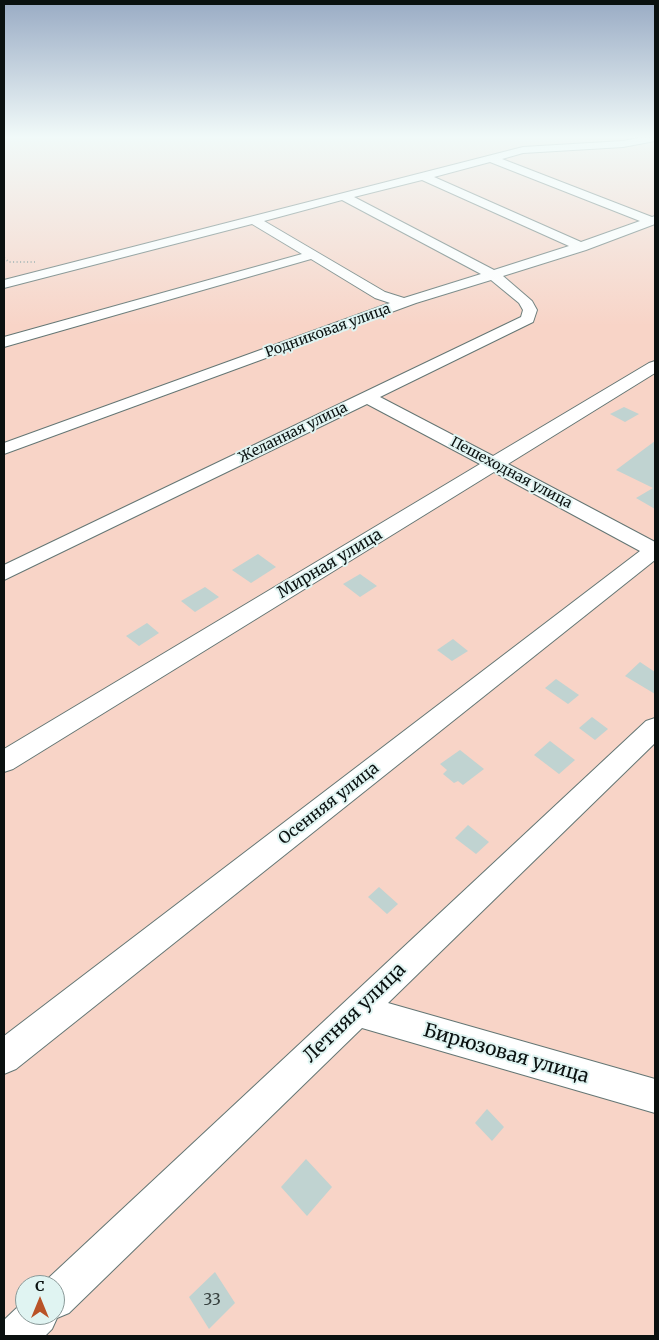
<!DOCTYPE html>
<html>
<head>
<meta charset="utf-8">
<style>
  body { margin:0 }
  #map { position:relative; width:659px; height:1340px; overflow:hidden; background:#e0f4f2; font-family:Merriweather,serif }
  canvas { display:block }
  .frame { position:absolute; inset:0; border:5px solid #0a1110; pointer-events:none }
  .north { position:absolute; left:15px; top:1275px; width:50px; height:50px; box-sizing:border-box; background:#e0f4f2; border:1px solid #8a9998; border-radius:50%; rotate:0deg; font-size:14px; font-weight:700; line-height:20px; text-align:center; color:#0a1110 }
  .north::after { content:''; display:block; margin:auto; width:18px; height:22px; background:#b95328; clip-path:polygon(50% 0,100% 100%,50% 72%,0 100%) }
</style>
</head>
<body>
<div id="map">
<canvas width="659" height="1340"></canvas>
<div class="frame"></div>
<div class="north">С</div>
</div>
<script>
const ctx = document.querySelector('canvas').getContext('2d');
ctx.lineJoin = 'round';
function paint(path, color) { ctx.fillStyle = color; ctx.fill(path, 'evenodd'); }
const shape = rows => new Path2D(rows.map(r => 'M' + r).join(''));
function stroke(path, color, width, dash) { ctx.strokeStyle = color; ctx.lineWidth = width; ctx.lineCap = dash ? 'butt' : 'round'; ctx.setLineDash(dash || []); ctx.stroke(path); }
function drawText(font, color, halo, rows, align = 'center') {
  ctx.font = font + ' Merriweather,serif'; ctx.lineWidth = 4; ctx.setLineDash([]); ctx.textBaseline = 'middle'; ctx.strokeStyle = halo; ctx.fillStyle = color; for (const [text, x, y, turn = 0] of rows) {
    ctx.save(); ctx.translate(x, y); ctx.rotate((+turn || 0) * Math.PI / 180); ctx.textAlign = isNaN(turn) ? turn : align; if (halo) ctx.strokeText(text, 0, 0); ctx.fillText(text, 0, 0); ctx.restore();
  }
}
paint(shape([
  [4,138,655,138,655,1336,4,1336],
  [25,1285,55,1285,55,1315,25,1315]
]), '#f8d4c7');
paint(shape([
  [624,407,639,414,625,422,610,414],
  [655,441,655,509,636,498,653,488,616,470],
  [258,554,276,567,251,583,232,570],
  [360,574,377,586,360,597,343,584],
  [205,587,219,597,195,612,181,601],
  [147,623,159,633,139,646,126,636],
  [453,639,468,651,452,661,437,650],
  [640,662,655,672,655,694,625,676],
  [556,679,579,695,568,704,545,688],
  [592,717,608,729,595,740,579,728],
  [550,741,575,760,559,774,534,755],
  [460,750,484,769,463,785,458,781,454,783,443,774,447,770,440,764],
  [468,825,489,842,476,854,455,838],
  [379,887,398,904,387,914,368,897],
  [487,1109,504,1127,492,1141,475,1123],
  [306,1159,332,1187,307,1216,281,1187],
  [215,1272,235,1303,209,1329,189,1297]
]), '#c0d3d1');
const minor = shape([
  [638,138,655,138,655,141,623,147,523,153,502,159,652,217,655,216,655,224,586,250,503,276,532,301,537,310,533,322,380,397,493,456,649,363,655,361,655,373,508,464,655,542,655,560,16,1069,4,1074,4,1036,640,551,494,472,13,769,4,772,4,749,480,464,367,404,4,580,4,565,521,317,523,310,519,303,491,280,416,303,4,454,4,443,390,303,375,298,311,259,4,347,4,337,302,254,252,224,4,288,4,280,523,147,623,141,638,138],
  [490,162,640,221,581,242,434,177,490,162],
  [422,180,569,246,494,270,354,197,422,180],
  [342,200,481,274,404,298,385,292,264,221,342,200],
  [655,718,655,743,388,1003,655,1079,655,1113,362,1028,69,1313,57,1318,52,1329,45,1336,4,1336,4,1320,24,1301,25,1315,55,1315,55,1285,41,1285,646,721,655,718]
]);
stroke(minor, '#647674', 2);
stroke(shape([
  [4,258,9,262,35,262]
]), '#8d9c9a', 2, [1, 2.5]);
paint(minor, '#fff');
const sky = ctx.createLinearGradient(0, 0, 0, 326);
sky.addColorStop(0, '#99abc4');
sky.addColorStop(0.42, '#f1faf9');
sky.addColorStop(1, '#f1faf900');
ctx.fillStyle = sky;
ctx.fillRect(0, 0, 659, 326);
drawText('14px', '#0a1110', '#e0f4f2', [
  ["Родниковая улица",328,331,-20],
  ["Желанная улица",293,433,-26],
  ["Пешеходная улица",511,473,28]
]);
drawText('16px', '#0a1110', '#e0f4f2', [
  ["Мирная улица",330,564,-31],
  ["Осенняя улица",329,804,-38]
]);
drawText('16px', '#384240', null, [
  ["33",212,1300]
]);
drawText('19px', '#0a1110', '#e0f4f2', [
  ["Летняя улица",355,1013,-44],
  ["Бирюзовая улица",506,1054,16]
]);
</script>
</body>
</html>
